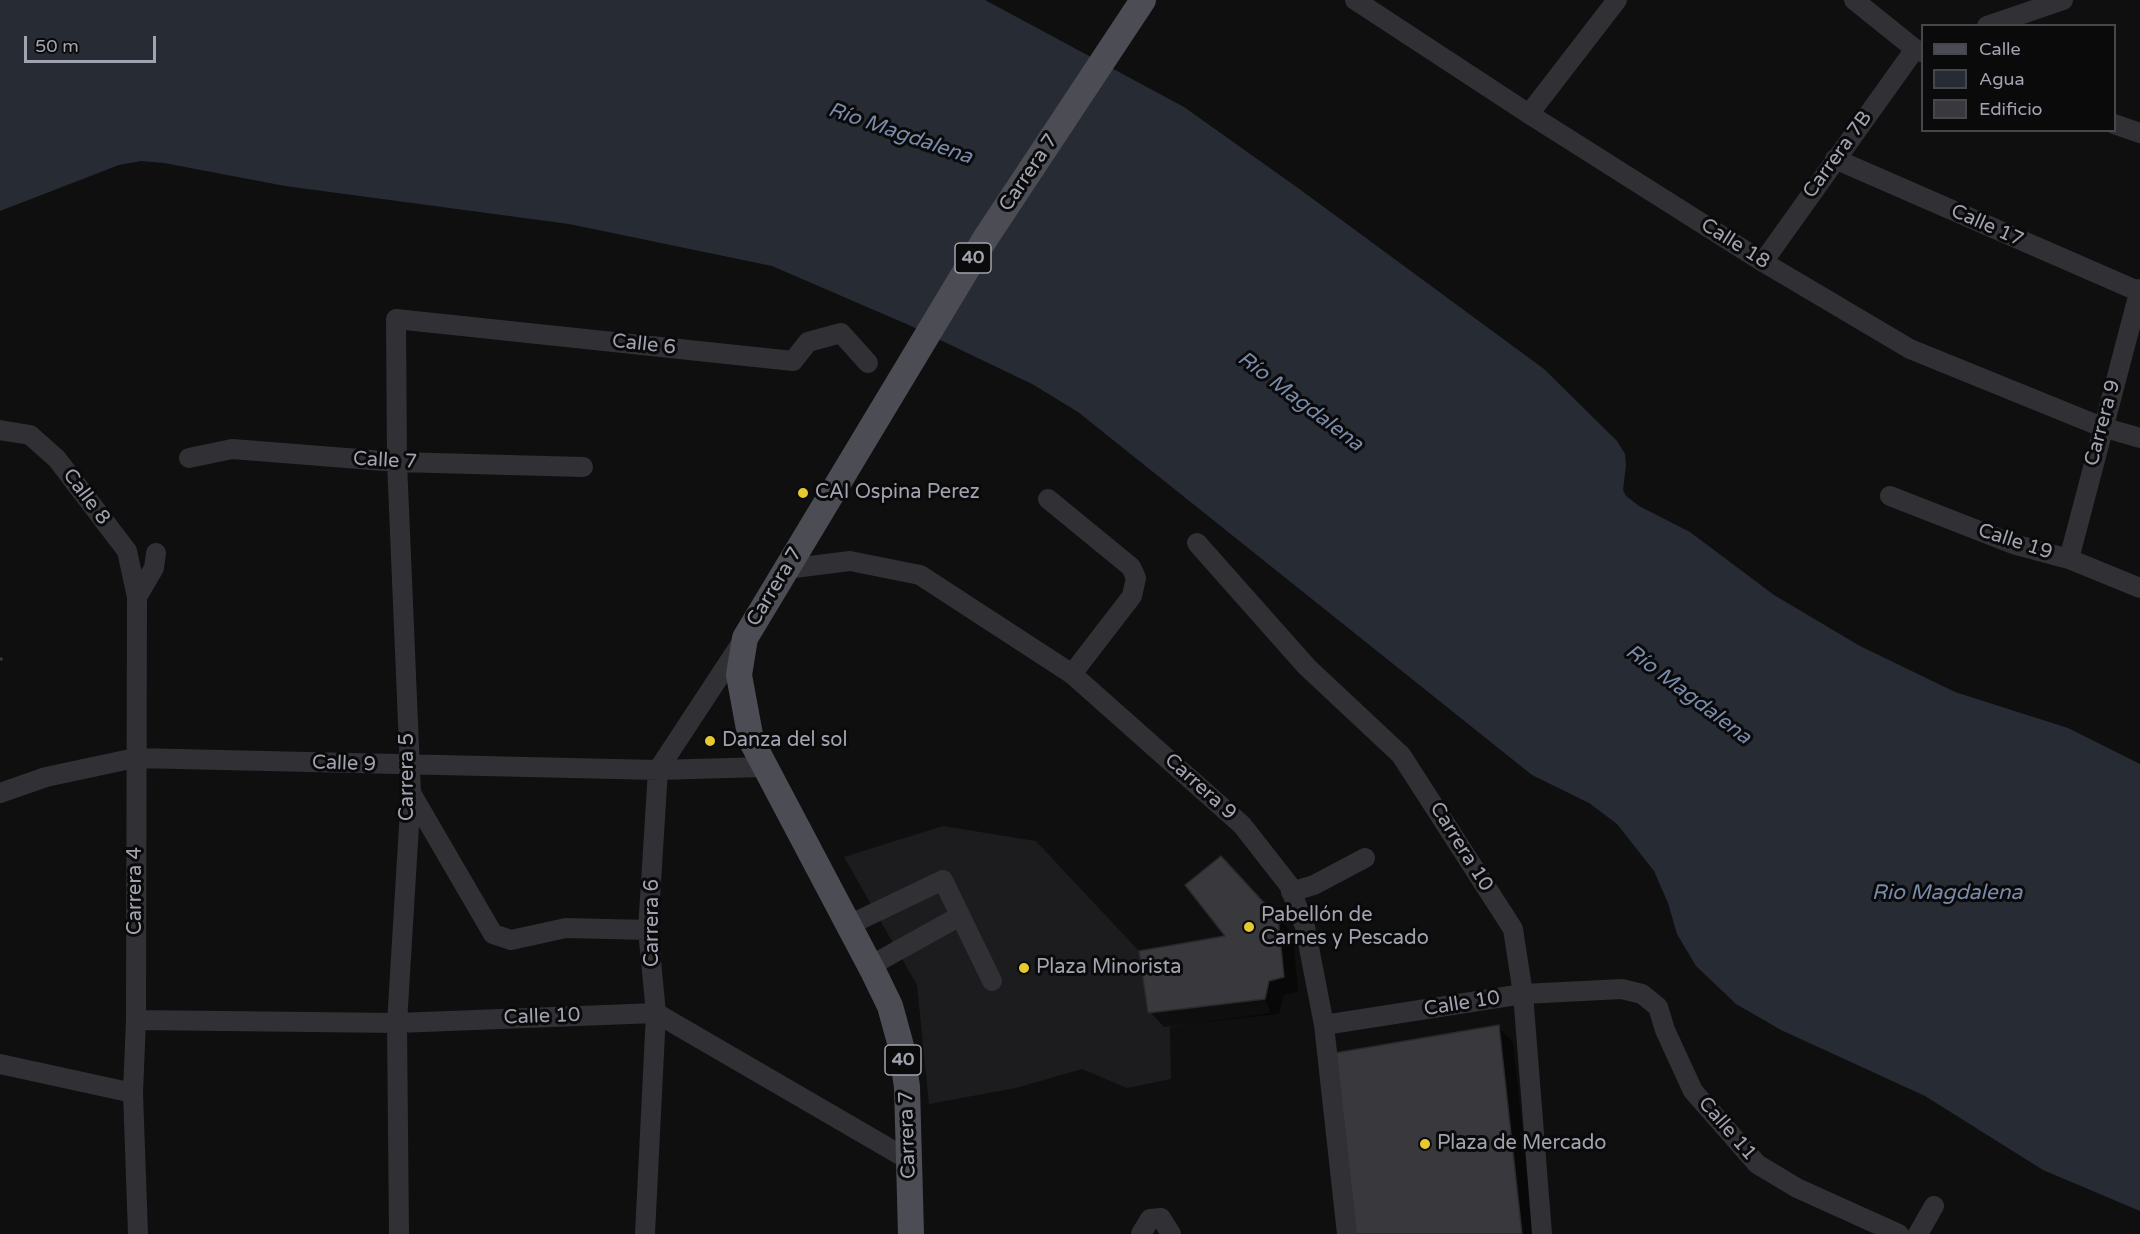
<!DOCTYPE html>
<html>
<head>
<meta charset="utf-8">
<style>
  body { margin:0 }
  #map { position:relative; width:2140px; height:1234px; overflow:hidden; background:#0f0f10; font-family:"Varela Round",sans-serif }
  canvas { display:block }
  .legend { position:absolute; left:1921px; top:24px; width:195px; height:108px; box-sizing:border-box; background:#0a0a0b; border:2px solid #46474d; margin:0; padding:8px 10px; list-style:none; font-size:18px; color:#a1a3b0 }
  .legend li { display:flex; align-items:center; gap:12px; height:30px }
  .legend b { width:30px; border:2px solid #46474d }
  .scale { position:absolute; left:24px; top:36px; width:132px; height:27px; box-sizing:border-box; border:3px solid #a1a3b0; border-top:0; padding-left:8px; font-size:18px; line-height:21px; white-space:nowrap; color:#a1a3b0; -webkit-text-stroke:4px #0a0a0b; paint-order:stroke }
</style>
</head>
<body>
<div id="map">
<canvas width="2140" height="1234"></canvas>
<ul class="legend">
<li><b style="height:8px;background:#4c4d54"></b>Calle</li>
<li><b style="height:16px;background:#272b33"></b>Agua</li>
<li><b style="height:16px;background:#39393d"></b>Edificio</li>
</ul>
<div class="scale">50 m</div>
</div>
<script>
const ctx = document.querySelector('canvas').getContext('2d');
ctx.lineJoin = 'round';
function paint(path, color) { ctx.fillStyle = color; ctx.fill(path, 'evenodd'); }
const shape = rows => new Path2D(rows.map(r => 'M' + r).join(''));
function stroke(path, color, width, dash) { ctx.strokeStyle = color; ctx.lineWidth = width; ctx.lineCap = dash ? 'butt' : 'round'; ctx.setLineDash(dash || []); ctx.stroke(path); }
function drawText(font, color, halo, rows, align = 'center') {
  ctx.font = font + ' "Varela Round",sans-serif'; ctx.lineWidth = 6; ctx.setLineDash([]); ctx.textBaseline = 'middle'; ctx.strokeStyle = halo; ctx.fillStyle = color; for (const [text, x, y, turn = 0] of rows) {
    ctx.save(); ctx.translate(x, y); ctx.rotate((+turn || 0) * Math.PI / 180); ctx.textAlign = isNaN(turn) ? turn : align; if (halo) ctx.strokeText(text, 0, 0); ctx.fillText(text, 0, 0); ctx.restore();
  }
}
paint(shape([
  [943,826,1036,841,1139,951,1148,1013,1265,999,1271,1013,1170,1027,1171,1079,1127,1088,1082,1069,1016,1088,929,1104,917,985,844,857]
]), '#1c1b1d');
paint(shape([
  [0,0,985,0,1184,107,1298,188,1544,369,1617,441,1625,454,1626,465,1623,490,1626,496,1639,506,1690,532,1774,595,1860,646,1955,692,2068,728,2140,764,2140,1211,2043,1170,1925,1096,1781,1030,1736,1004,1696,966,1677,934,1668,903,1654,871,1617,824,1589,803,1532,775,1078,412,1032,384,911,326,772,266,569,224,285,186,164,163,141,161,119,165,0,211]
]), '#272b33');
paint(shape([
  [1236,873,1293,934,1298,992,1284,995,1279,1014,1164,1027,1150,1012,1228,937],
  [1498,1027,1513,1042,1534,1234,1350,1234]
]), '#0007');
const building = shape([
  [1221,856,1278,918,1284,977,1269,981,1265,999,1148,1013,1139,951,1225,936,1185,885,1221,856],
  [1499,1025,1522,1234,1348,1234,1329,1054,1499,1025]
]);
paint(building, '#39393d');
stroke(building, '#2a292c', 1.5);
stroke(shape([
  [0,660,5,656]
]), '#36373c', 3, [3, 4.5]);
stroke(shape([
  [1355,0,1529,114,1763,262,1910,349,2102,427,2140,438],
  [1854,0,1915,49,1922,52],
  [1987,26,2063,0],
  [1529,114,1617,0],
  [2114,124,2140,133],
  [1835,159,2140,292],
  [1763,262,1915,49],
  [0,430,30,435,57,459,127,551,137,597],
  [189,458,232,449,397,462,583,467],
  [1890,496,2013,544,2069,559,2140,588],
  [1048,499,1131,567,1136,578,1132,596,1072,674],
  [1197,543,1307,667,1401,755,1513,929,1523,994,1542,1234],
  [2069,559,2140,289],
  [786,569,850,561,920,575,1072,674,1242,825,1289,885,1305,927,1324,1025,1347,1234],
  [0,793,46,777,135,758,658,770,764,767],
  [411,793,493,934,511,940,566,928,648,930],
  [1291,892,1314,885,1365,858],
  [849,925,943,880,992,981],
  [870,966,960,916],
  [136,1020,397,1023,656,1013,909,1160],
  [1324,1025,1523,994,1622,989,1642,994,1658,1007,1665,1030,1693,1091,1757,1164,1797,1188,1899,1234],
  [0,1064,133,1093],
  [138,1234,133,1093,136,1020,137,597,154,568,156,553],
  [399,1234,397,1023,411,793,397,462,396,319,793,361,808,342,841,333,868,363],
  [645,1234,656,1013,648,930,658,770,742,642],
  [1141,1234,1150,1219,1161,1218,1171,1234],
  [1918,1234,1934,1206]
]), '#303035', 20);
stroke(shape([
  [911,1234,907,1087,901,1046,890,1006,874,973,751,740,739,675,745,638,985,239,1143,0]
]), '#4c4d54', 26);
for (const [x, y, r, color] of [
  [803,493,6,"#e6c931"],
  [710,741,6,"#e6c931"],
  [1249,927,6,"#e6c931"],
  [1024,968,6,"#e6c931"],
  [1425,1144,6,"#e6c931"]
]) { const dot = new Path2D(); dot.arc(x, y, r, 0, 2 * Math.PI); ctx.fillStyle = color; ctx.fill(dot); stroke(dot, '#0a0a0b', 2); }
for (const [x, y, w] of [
  [973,258,36],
  [903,1060,36]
]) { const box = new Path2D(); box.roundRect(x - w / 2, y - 15, w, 30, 4.5); ctx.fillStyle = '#0a0a0b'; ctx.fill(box); stroke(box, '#a1a3b0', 1.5); }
drawText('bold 18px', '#a1a3b0', null, [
  ["40",973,258],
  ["40",903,1060]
]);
drawText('20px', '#a1a3b0', '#0a0a0b', [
  ["Carrera 7B",1838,155,-54],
  ["Carrera 7",1029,173,-56],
  ["Calle 17",1987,226,24],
  ["Calle 18",1735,244,32],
  ["Calle 6",644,345,6],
  ["Carrera 9",2103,423,-75],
  ["Calle 7",385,461,3],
  ["Calle 8",86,497,53],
  ["Calle 19",2015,542,18],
  ["Carrera 7",775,587,-59],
  ["Calle 9",344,764,2],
  ["Carrera 5",408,777,-90],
  ["Carrera 9",1200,787,42],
  ["Carrera 10",1461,847,58],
  ["Carrera 4",136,891,-90],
  ["Carrera 6",653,923,-90],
  ["Calle 10",1462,1004,-9],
  ["Calle 10",542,1017,-2],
  ["Calle 11",1727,1129,49],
  ["Carrera 7",908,1135,-92]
]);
drawText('20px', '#a1a3b0', '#0a0a0b', [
  ["CAI Ospina Perez",815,493],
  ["Danza del sol",722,741],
  ["Pabellón de",1261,916],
  ["Carnes y Pescado",1261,939],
  ["Plaza Minorista",1036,968],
  ["Plaza de Mercado",1437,1144]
], 'left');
drawText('italic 21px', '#798aaa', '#0a0a0b', [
  ["Río Magdalena",900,134,19],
  ["Río Magdalena",1300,402,37],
  ["Río Magdalena",1688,695,37],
  ["Rio Magdalena",1947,893]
]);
</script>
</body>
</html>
